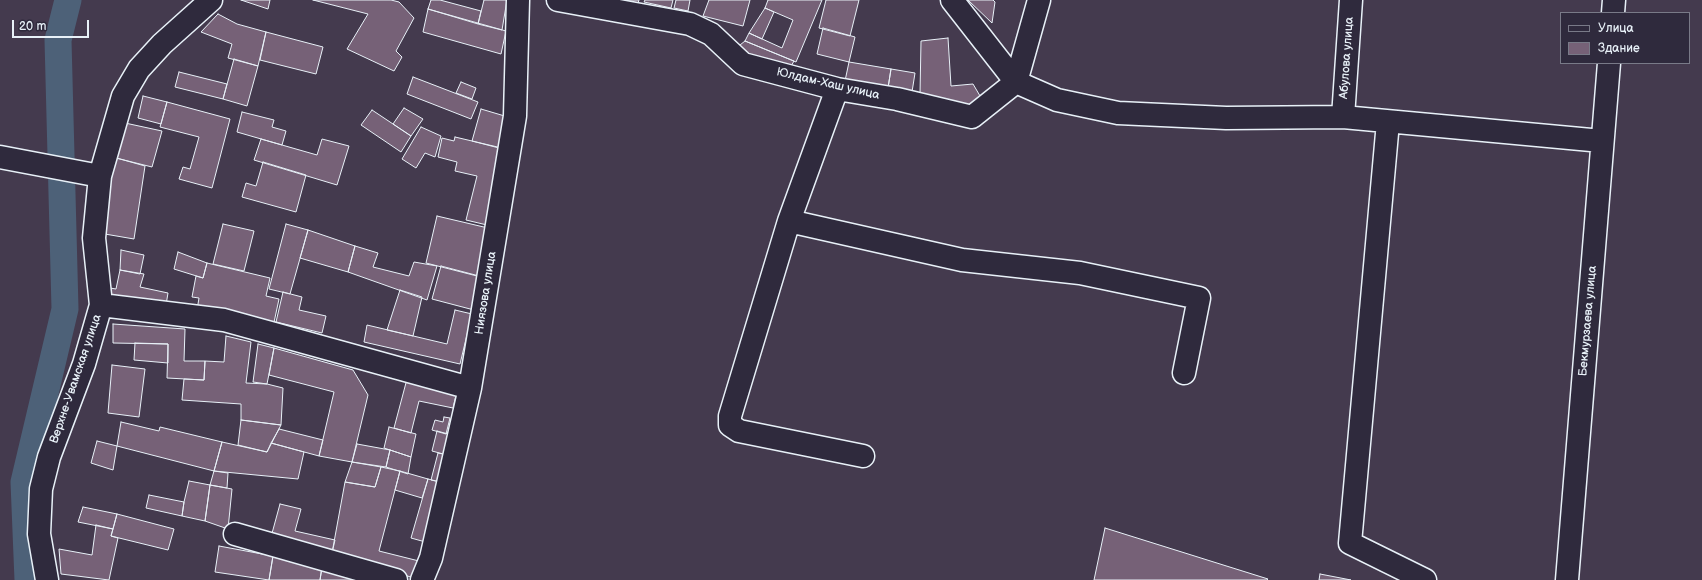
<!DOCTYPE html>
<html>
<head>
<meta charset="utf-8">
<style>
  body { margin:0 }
  #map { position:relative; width:1702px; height:580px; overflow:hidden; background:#443a4e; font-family:"Balsamiq Sans",sans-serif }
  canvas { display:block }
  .legend { position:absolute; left:1560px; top:12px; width:130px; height:52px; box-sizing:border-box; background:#2f2a3d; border:1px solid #797a88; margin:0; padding:5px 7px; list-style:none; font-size:12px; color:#e8f1f8 }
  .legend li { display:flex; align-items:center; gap:8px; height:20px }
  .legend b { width:20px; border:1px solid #797a88 }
  .scale { position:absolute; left:12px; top:20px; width:77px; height:18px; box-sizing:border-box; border:2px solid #e8f1f8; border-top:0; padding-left:5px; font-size:12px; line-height:14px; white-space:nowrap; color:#e8f1f8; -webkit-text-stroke:3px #2f2a3d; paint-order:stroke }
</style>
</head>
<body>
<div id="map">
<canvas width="1702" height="580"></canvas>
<ul class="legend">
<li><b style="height:5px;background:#2f2a3d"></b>Улица</li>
<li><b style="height:11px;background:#766177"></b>Здание</li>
</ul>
<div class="scale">20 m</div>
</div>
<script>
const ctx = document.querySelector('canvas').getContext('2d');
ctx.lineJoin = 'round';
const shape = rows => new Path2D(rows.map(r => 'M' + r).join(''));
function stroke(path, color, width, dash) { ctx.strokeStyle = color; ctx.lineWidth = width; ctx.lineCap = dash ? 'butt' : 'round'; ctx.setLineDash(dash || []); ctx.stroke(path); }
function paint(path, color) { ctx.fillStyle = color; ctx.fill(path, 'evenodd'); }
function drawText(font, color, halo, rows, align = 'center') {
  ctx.font = font + ' "Balsamiq Sans",sans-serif'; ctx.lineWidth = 3.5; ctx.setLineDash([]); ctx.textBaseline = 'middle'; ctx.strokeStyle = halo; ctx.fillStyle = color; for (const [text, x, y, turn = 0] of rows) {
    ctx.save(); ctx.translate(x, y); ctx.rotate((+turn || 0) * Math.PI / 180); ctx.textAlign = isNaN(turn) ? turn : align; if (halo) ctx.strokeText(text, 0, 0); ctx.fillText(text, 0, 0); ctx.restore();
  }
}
stroke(shape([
  [28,580,24,482,65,309,58,40,68,0]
]), '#4d6178', 27);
const building = shape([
  [241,0,270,0,268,9,241,0],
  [313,0,391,0,399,2,414,18,396,51,402,57,394,71,347,49,368,14,313,0],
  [431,0,440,0,481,11,478,24,428,9,431,0],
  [484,0,507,0,502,30,478,24,484,0],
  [611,0,639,0,637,6,611,0],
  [645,0,673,0,671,8,644,2,645,0],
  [676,0,690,0,688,11,674,8,676,0],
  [709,0,750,0,743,26,703,16,709,0],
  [768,0,822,0,796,62,745,41,749,33,782,48,793,20,765,8,768,0],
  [826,0,859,0,850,36,819,28,826,0],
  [968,0,993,0,995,2,992,23,968,0],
  [765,8,774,12,762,39,749,33,765,8],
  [428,9,506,31,501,54,423,32,428,9],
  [218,14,237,24,266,32,258,66,228,58,232,44,201,32,218,14],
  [823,28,855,37,849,62,817,54,823,28],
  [266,32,323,47,316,74,260,60,266,32],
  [948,38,951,86,973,84,983,101,971,109,920,94,921,41,948,38],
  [745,41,794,61,786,75,749,56,740,45,745,41],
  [234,59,258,66,247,106,223,99,234,59],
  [849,62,891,69,888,88,845,81,849,62],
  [891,69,915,73,912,92,888,88,891,69],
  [179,72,227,84,223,99,175,87,179,72],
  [413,77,478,102,471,119,407,94,413,77],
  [461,82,476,88,472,99,456,93,461,82],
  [143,96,167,102,161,124,138,118,143,96],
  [167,102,230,119,212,188,179,179,183,167,190,169,199,137,160,127,167,102],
  [404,108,423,119,411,136,393,124,404,108],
  [481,109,508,117,499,148,472,141,481,109],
  [372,110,411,136,401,152,361,125,372,110],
  [242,112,274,120,272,127,286,131,282,145,237,132,242,112],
  [125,123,162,131,152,167,116,158,125,123],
  [421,127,441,136,435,157,425,153,416,168,402,159,421,127],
  [455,137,506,149,487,225,466,220,477,176,455,171,457,162,438,157,442,138,454,141,455,137],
  [261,139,317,155,322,139,349,146,337,185,254,160,261,139],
  [113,157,145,166,134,239,99,233,113,157],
  [263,162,306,175,296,212,242,197,246,183,256,186,263,162],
  [437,216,488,228,477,276,426,263,437,216],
  [223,224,254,231,244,271,213,264,223,224],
  [286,224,308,230,290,294,269,289,286,224],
  [308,230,355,246,348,272,300,258,308,230],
  [355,246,378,253,373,267,409,276,414,262,437,266,427,300,348,272,355,246],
  [121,250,144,255,140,274,120,270,121,250],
  [178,252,207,263,203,278,174,269,178,252],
  [207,263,270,278,266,296,279,299,273,327,197,310,199,298,192,297,196,276,203,278,207,263],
  [441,266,483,277,474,310,432,299,441,266],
  [120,270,144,274,140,287,168,293,166,305,111,297,110,288,116,289,120,270],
  [400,290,422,297,413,336,387,330,400,290],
  [283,292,302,297,299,310,326,316,322,333,276,322,283,292],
  [455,310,472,314,460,364,364,342,367,325,447,344,455,310],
  [113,324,185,329,184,361,205,361,204,380,167,378,168,344,113,343,113,324],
  [226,336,251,342,246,383,267,384,283,388,281,425,241,420,241,404,182,400,184,379,204,380,205,361,224,362,226,336],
  [135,343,168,344,168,363,134,360,135,343],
  [258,344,274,348,267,384,253,382,258,344],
  [274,348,353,370,368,395,352,462,319,456,334,392,269,375,274,348],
  [112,365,145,369,139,417,108,413,112,365],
  [407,379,457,391,453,408,419,401,411,433,394,428,407,379],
  [444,417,450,418,446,434,432,430,435,420,443,422,444,417],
  [241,420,281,425,267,452,238,445,241,420],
  [121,422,159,431,160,427,222,442,214,471,117,446,121,422],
  [389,427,416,434,411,457,384,448,389,427],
  [279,429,323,440,319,456,271,443,279,429],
  [437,431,452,435,447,455,432,451,437,431],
  [97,441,117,446,113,470,91,463,97,441],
  [222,442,267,452,271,443,304,452,298,479,214,471,222,442],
  [357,444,390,450,386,467,352,462,357,444],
  [390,450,411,457,408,474,386,467,390,450],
  [438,453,447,455,440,482,431,480,438,453],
  [352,462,381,467,375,487,345,482,352,462],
  [381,467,400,471,379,551,419,561,414,578,332,553,345,482,375,487,381,467],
  [214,471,228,473,227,488,210,485,214,471],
  [400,471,428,479,422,498,395,490,400,471],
  [428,479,440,482,429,543,411,538,428,479],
  [189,481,210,485,205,521,182,516,184,502,189,481],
  [210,485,232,489,228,529,205,521,210,485],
  [149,495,184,502,182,516,146,508,149,495],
  [280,504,301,509,295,531,335,540,332,553,271,537,280,504],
  [83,507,117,514,113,529,78,522,83,507],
  [117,514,174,529,168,550,111,536,117,514],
  [96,525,113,529,111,536,118,538,109,580,61,574,59,549,92,555,96,525],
  [1105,528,1268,579,1267,580,1094,580,1105,528],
  [219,546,273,556,269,580,215,572,219,546],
  [273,556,322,567,320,580,269,580,273,556],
  [322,567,357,580,320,580,322,567],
  [1320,574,1351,580,1319,580,1320,574]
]);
paint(building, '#766177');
stroke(building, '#e8f1f8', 1);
const minor = shape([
  [558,0,690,24,711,34,743,64,837,89,897,99,972,117,1016,82,1039,0],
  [952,0,1016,82,1057,100,1118,113,1226,118,1343,117,1602,141],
  [1613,13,1614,0],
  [837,89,789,221,730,416,730,425,739,431,863,456],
  [1343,117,1351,0],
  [1388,122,1350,543,1425,580],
  [0,157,100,176],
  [789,221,962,260,1080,273,1199,298,1184,373],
  [101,305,224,320,470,388],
  [235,534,396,580],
  [47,580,39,534,41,489,49,457,84,364,101,305,94,238,100,176,123,96,139,69,162,44,211,0],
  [422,580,431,558,470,388,515,116,518,0],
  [1567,580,1609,63]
]);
stroke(minor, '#e8f1f8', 25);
stroke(minor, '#2f2a3d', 22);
drawText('12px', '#e8f1f8', '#2f2a3d', [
  ["Абулова улица",1347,58,-86],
  ["Юлдам-Хаш улица",828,84,13],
  ["Ниязова улица",486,293,-81],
  ["Бекмурзаева улица",1588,321,-85],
  ["Верхне-Увамская улица",76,379,-71]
]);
</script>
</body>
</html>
